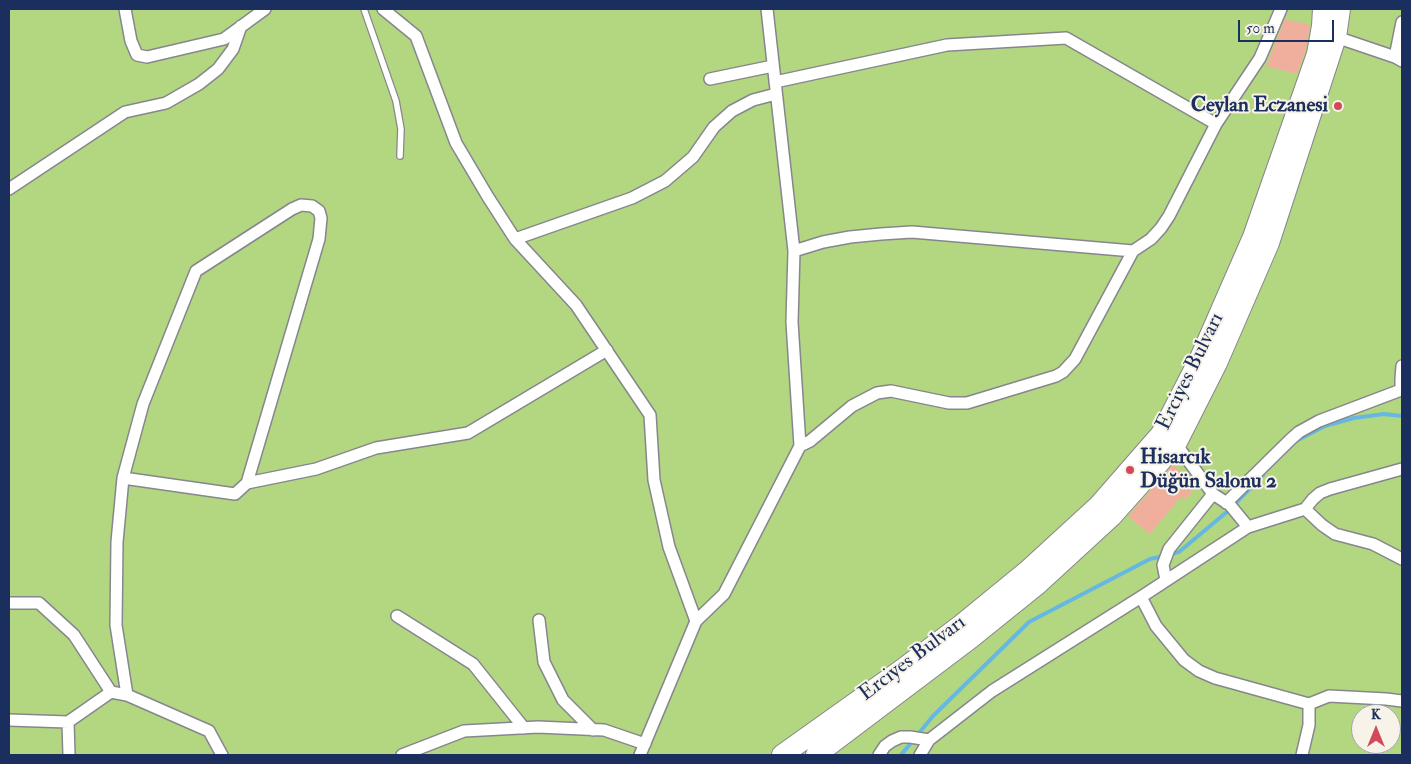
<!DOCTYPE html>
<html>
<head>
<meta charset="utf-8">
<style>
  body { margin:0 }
  #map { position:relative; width:1411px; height:764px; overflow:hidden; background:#f0dcbc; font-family:"IM FELL Double Pica",serif }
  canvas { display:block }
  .frame { position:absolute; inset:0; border:10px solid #1b2f5e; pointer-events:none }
  .north { position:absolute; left:1351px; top:704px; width:50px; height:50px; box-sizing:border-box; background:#f7f3e8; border:1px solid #9fa5b1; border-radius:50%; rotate:0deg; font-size:14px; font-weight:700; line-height:20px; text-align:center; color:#1b2f5e }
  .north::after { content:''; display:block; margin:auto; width:18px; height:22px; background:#d1495b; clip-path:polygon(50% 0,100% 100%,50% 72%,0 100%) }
  .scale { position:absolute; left:1238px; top:20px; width:96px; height:22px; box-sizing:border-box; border:2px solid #1b2f5e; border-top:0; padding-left:6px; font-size:15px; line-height:18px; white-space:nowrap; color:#1b2f5e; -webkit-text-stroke:4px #f7f3e8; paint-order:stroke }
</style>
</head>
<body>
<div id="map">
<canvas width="1411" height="764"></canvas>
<div class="frame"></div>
<div class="north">K</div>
<div class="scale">50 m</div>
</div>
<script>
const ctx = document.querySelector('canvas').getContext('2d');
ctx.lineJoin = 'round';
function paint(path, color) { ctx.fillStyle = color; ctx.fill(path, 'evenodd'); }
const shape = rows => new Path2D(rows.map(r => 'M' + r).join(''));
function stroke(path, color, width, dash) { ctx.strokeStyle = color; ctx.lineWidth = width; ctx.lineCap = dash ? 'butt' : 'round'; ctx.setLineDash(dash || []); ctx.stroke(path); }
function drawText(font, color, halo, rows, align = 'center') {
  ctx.font = font + ' "IM FELL Double Pica",serif'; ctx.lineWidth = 4; ctx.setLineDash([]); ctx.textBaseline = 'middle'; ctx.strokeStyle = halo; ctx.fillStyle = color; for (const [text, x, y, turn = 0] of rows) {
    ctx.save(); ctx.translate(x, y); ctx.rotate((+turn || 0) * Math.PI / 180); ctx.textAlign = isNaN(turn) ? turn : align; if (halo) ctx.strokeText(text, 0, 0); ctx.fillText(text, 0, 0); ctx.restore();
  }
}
paint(shape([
  [9,9,1402,9,1402,755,9,755],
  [1361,714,1391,714,1391,744,1361,744]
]), '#b3d780');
stroke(shape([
  [1296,441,1325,426,1354,418,1384,414,1402,416],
  [1170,554,1179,552,1228,511,1263,475],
  [901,755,933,716,1029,622,1150,559,1164,556]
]), '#66b8e2', 4);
paint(shape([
  [1285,19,1310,25,1306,49,1297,74,1266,66],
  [1173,465,1197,485,1185,500,1181,497,1150,534,1128,516]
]), '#f0af9d');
const service = shape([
  [364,9,396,101,401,129,400,156]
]);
const minor = shape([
  [125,9,131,41,137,55,147,57,224,39,265,9],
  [383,9,416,36,456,143,488,197,515,239,576,305,650,415,654,480,669,547,696,621],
  [1336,37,1395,57,1402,61],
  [1395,57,1402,22],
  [710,79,773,66],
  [775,82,947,45,1066,38,1216,124],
  [9,189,125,112,166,103,199,84,218,69,233,49,241,26],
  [515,239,632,198,665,181,693,157,714,127,732,111,753,100,776,94],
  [794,251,823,242,850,237,881,234,912,232,1133,251],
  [1176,444,1213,494,1230,505,1248,527,1305,509,1313,499,1320,493,1330,489,1402,469],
  [800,446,810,441,852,406,877,393,891,391,949,403,967,403,1056,376,1063,372,1075,359,1133,251,1151,239,1161,228,1169,216,1216,124,1260,58,1281,9],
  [123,478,235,494,247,483,319,239,321,218,319,211,312,206,301,205,292,209,196,271,143,404,123,478,117,542,116,625,127,695],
  [247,483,316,469,376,448,468,433,607,350],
  [1226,503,1291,439,1299,432,1319,421,1401,390,1401,379,1402,366],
  [1305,509,1322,525,1335,534,1373,544,1402,559],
  [1166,580,1163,565,1169,549,1213,494],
  [1141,597,1156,626,1184,660,1199,671,1215,678,1309,704,1329,696,1386,699,1402,701],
  [9,603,39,603,74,635,111,692,127,695,209,731,222,755],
  [397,616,473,664,524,728],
  [539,620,544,662,563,700,593,730],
  [9,720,68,722,111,692],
  [68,722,69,755],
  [402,755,464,731,538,727,604,730,645,744],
  [640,755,696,621,724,594,800,446,792,322,794,251,767,9],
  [879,755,885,746,892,741,901,737,910,737,929,740],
  [920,755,929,740,992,691,1141,597,1248,527],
  [1302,755,1309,725,1309,704]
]);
const trunk = shape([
  [782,755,900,671,961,625,1027,571,1099,505,1161,434,1201,356,1253,237,1317,54,1322,26,1323,9],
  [816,755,971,638,1038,584,1111,517,1176,444,1217,363,1269,243,1336,37,1340,9]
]);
stroke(service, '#86868d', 8);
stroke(minor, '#86868d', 14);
stroke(trunk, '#86868d', 22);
stroke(service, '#fff', 5.5);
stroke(minor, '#fff', 11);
stroke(trunk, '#fff', 20);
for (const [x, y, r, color] of [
  [1338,106,5,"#d1495b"],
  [1130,470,5,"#d1495b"]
]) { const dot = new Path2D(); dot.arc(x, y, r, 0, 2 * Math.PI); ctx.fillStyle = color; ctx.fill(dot); stroke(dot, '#f7f3e8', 2); }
drawText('bold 21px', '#1b2f5e', '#f7f3e8', [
  ["Ceylan Eczanesi",1328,106],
  ["Hisarcık",1140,458,"left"],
  ["Düğün Salonu 2",1140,482,"left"]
], 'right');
drawText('21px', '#1b2f5e', '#f7f3e8', [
  ["Erciyes Bulvarı",1191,372,-64],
  ["Erciyes Bulvarı",913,659,-37]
]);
</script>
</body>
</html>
